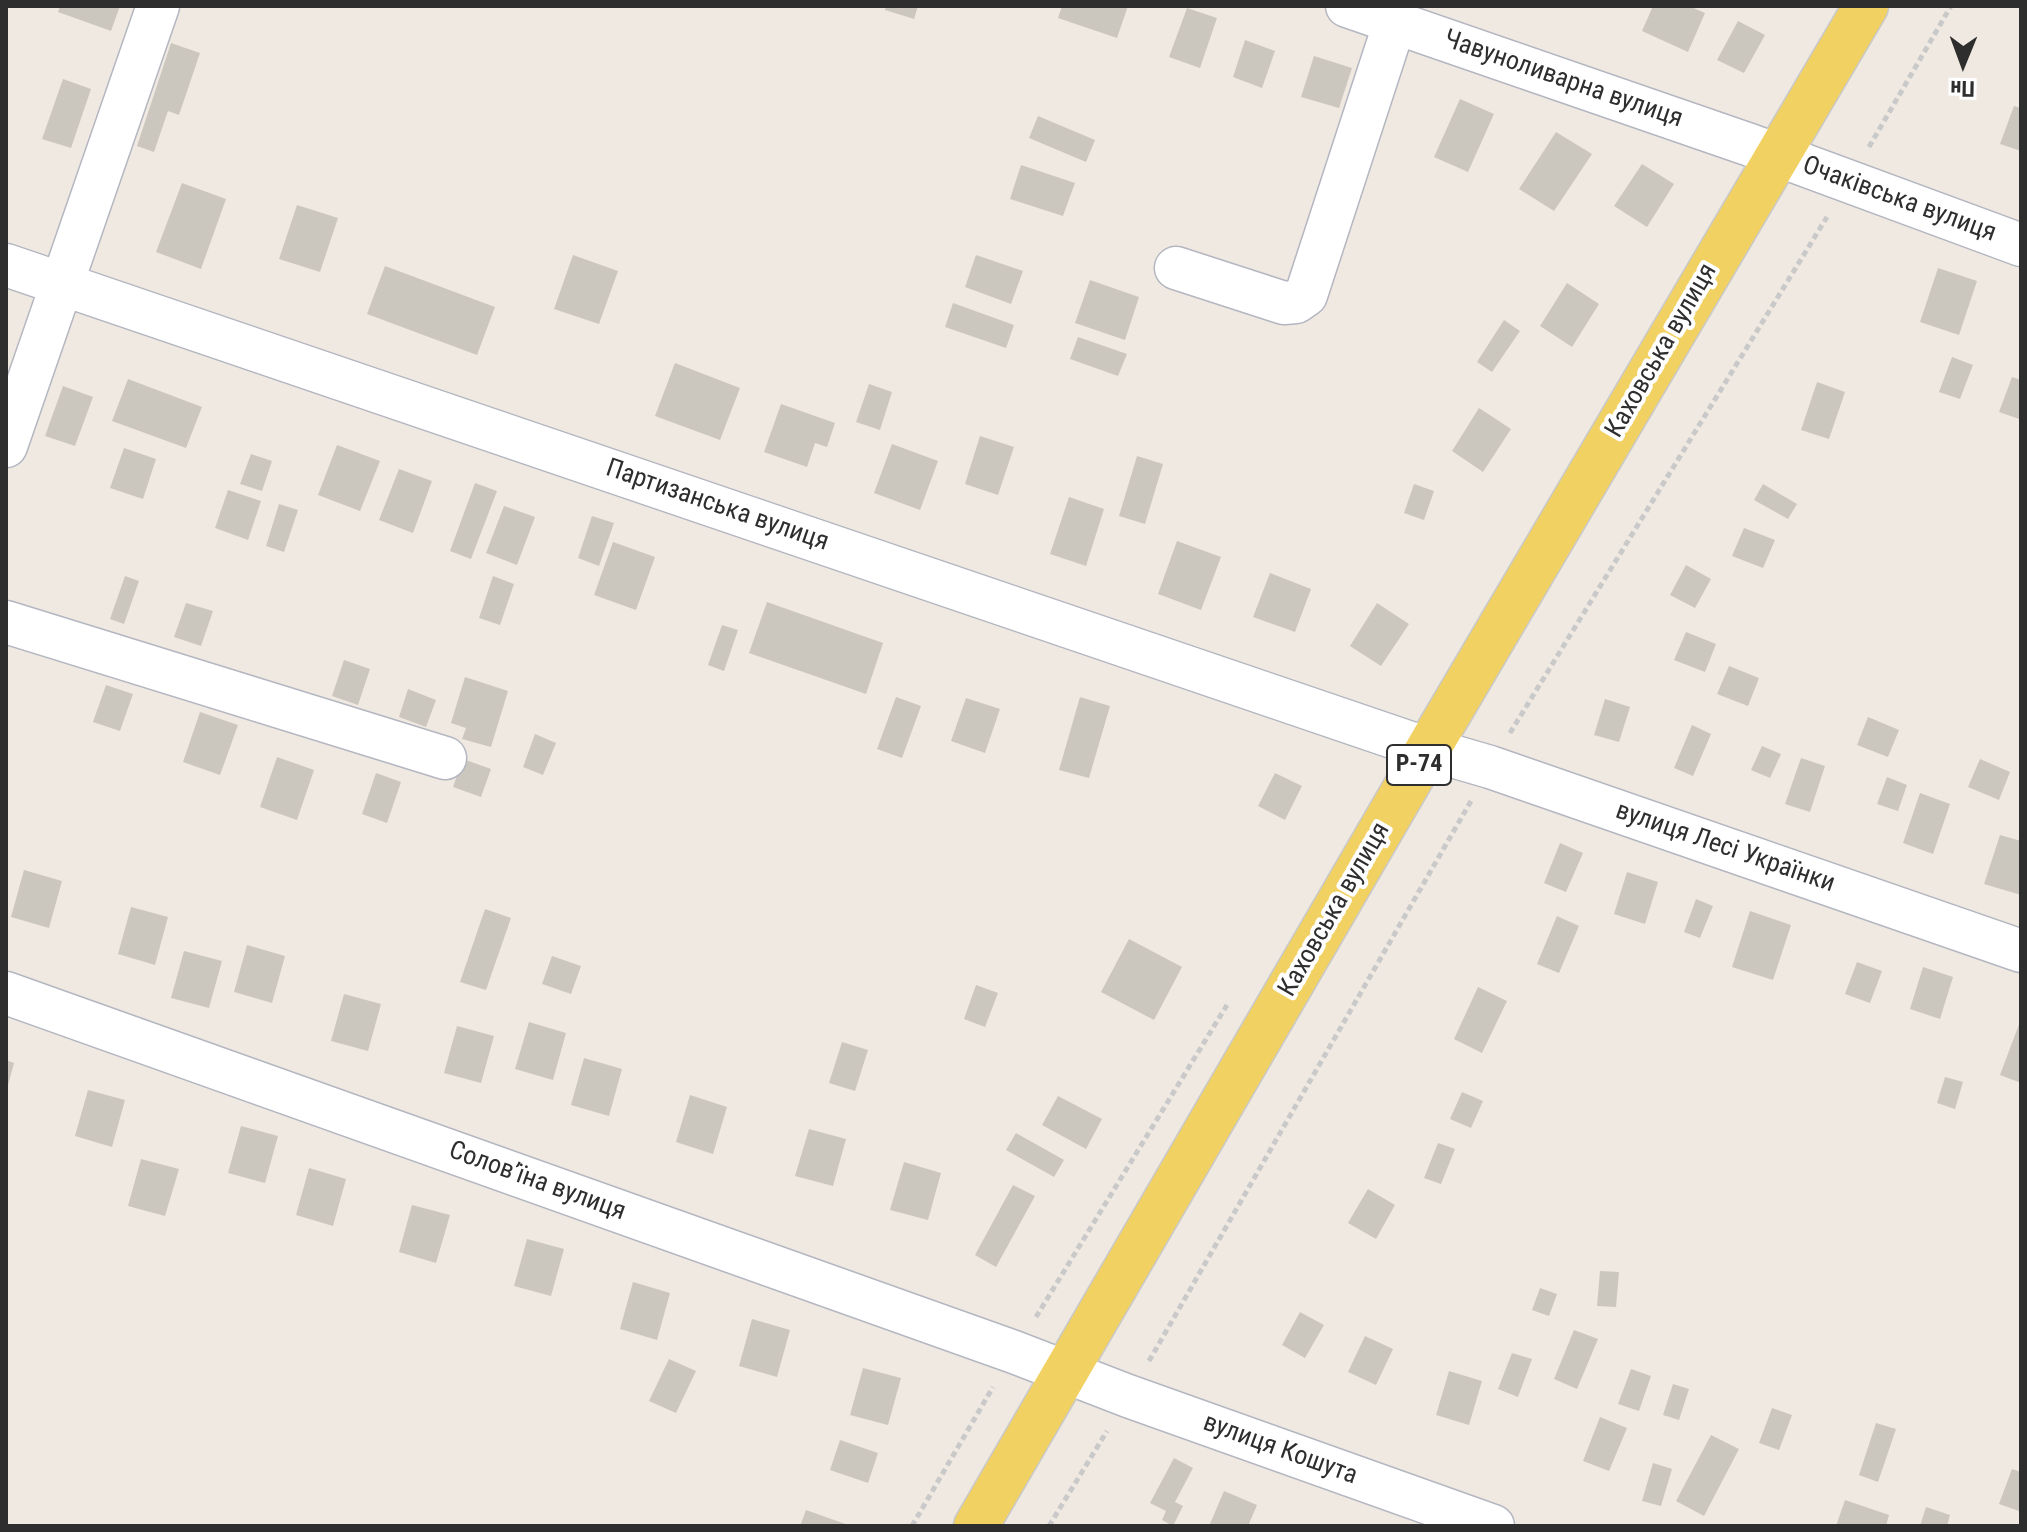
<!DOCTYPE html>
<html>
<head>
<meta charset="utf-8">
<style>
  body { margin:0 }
  #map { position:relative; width:2027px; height:1532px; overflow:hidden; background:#efe9e1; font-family:"Roboto Condensed",sans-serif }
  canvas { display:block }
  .frame { position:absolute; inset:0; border:8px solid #2e2e2e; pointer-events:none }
  .north { position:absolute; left:1923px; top:24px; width:80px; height:80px; -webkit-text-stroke:6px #fff; paint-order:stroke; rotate:181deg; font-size:22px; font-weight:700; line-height:32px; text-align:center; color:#2e2e2e }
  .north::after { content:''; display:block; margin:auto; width:28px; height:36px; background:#2e2e2e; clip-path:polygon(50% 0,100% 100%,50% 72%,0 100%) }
</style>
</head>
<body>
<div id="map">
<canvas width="2027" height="1532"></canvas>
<div class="frame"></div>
<div class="north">Пн</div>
</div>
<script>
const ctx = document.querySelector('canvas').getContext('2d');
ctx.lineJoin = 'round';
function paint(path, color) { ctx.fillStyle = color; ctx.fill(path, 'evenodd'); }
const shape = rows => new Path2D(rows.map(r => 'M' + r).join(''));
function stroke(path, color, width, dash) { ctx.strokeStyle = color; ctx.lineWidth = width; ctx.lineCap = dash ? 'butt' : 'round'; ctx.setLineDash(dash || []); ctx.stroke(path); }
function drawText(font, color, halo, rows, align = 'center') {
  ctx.font = font + ' "Roboto Condensed",sans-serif'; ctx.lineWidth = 8; ctx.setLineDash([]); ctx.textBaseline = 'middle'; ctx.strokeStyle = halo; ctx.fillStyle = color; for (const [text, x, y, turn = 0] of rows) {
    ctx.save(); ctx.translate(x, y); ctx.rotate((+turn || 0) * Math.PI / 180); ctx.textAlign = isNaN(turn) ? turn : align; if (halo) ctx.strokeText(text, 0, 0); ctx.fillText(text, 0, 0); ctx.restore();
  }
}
paint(shape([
  [60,6,120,6,111,31,58,12],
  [886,6,918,6,914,19,885,10],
  [1062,6,1128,6,1117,38,1058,18],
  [1653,6,1689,6,1705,13,1688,52,1642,31],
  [1187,8,1217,18,1200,68,1169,57],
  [1738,21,1765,35,1744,73,1717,60],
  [1245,40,1275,51,1262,88,1233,77],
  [171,43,200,53,179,115,168,111,154,152,137,146],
  [1314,56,1352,68,1339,108,1301,97],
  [63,79,91,89,71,148,42,139],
  [1460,99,1494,114,1468,172,1434,157],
  [2014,106,2021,108,2021,151,2000,144],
  [1038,116,1095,140,1086,162,1029,138],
  [1556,132,1592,154,1554,211,1519,189],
  [1642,164,1674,184,1647,227,1614,206],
  [1021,165,1075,183,1063,216,1010,199],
  [182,183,226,199,201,269,156,252],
  [297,205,338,218,320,272,279,259],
  [573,255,618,271,599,324,554,309],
  [976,255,1023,271,1011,304,965,287],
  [385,266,495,307,477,355,367,314],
  [1938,268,1977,281,1959,335,1920,322],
  [1090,280,1139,297,1125,340,1075,323],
  [1567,283,1599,304,1572,347,1540,326],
  [953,303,1014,325,1006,348,945,327],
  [1504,320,1520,331,1492,372,1477,362],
  [1078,337,1127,354,1118,376,1070,359],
  [1952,357,1973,365,1960,399,1939,392],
  [675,363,740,388,720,440,655,416],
  [2012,377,2021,380,2021,413,2019,419,1999,412],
  [128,379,202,407,186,448,112,421],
  [1817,382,1845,392,1829,439,1801,430],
  [869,384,892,392,880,430,856,422],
  [63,386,93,397,75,446,45,436],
  [781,404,835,423,827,447,815,443,807,467,764,452],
  [1479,408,1511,429,1483,472,1452,451],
  [980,436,1014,447,998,495,965,484],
  [892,444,938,461,920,510,874,493],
  [337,445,380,461,360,511,318,495],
  [124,448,156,459,143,499,110,488],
  [251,454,272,461,262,491,240,484],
  [1137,456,1163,464,1145,524,1119,516],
  [399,469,432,481,413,533,379,520],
  [475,483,497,491,471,559,450,551],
  [1414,484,1434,491,1424,520,1404,513],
  [1763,484,1797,504,1788,519,1754,500],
  [228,490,261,501,248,540,215,528],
  [1069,497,1104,509,1086,566,1050,554],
  [279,504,298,510,284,552,266,546],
  [504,506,535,517,517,565,486,553],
  [592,516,614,523,599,566,578,558],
  [1744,528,1775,540,1763,568,1732,556],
  [1177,541,1221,557,1201,610,1158,594],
  [613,542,655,557,636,610,594,595],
  [1686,565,1711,579,1695,608,1670,595],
  [1270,573,1311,589,1295,632,1253,617],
  [125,576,139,581,124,624,110,619],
  [493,576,514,584,500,625,479,618],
  [767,602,883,643,866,694,749,653],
  [186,603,213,611,201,646,174,637],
  [1377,603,1409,624,1381,666,1350,646],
  [722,625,738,630,724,671,708,665],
  [1686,632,1716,644,1705,672,1674,660],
  [344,660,370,669,358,705,332,696],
  [1729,666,1759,678,1748,706,1717,694],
  [465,677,508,691,491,747,462,739,466,728,451,723],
  [106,685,133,694,120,731,93,722],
  [408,689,436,700,426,727,399,717],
  [896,697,921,706,902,758,877,749],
  [1080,697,1110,706,1089,778,1059,770],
  [966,698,1000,709,985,753,951,741],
  [1605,699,1630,707,1619,742,1594,735],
  [200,712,238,725,220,775,183,762],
  [1868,717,1899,730,1888,757,1857,745],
  [1692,725,1711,734,1693,776,1674,768],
  [535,734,556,743,543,775,523,767],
  [1762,746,1781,754,1770,778,1751,770],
  [277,757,314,770,297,820,260,807],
  [1801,758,1825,766,1810,812,1785,804],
  [463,759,491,769,481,797,453,787],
  [1980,759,2010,772,1999,800,1968,787],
  [376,773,401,782,387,823,362,814],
  [1275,773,1302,786,1285,820,1258,806],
  [1887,777,1907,785,1898,811,1877,804],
  [1920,793,1950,804,1933,854,1903,843],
  [2000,835,2021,841,2021,895,1984,884],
  [1560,843,1583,853,1566,892,1544,883],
  [24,870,62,881,49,928,11,917],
  [1627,872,1658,882,1645,924,1614,914],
  [1696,899,1713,906,1700,938,1684,932],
  [131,907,168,917,155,965,118,954],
  [485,909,511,918,486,990,460,982],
  [1750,911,1791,925,1773,980,1732,967],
  [1557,916,1579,926,1559,973,1537,964],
  [1129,939,1182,967,1154,1020,1101,992],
  [247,945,285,956,272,1003,234,992],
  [184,951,222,961,209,1008,171,998],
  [552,956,581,966,571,994,542,984],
  [1857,962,1882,971,1870,1003,1845,994],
  [1923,967,1953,977,1940,1019,1910,1009],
  [976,985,998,993,985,1027,964,1019],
  [1478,987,1507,1001,1482,1053,1454,1039],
  [344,994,381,1004,368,1051,331,1041],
  [2021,1019,2021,1083,2000,1075],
  [529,1022,566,1033,553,1080,515,1069],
  [457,1026,494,1036,481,1083,444,1073],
  [842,1042,868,1050,855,1091,829,1083],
  [584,1058,622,1069,609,1116,571,1105],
  [6,1060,14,1063,7,1089,6,1088],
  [1945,1077,1963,1082,1955,1109,1937,1103],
  [88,1090,125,1100,112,1147,75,1136],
  [1462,1092,1483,1101,1471,1128,1450,1119],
  [690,1095,727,1107,713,1154,676,1142],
  [1058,1096,1102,1119,1086,1149,1042,1125],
  [241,1126,278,1136,265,1183,228,1173],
  [809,1129,846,1139,833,1186,795,1176],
  [1016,1133,1064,1160,1054,1177,1006,1150],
  [1438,1143,1455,1149,1441,1184,1424,1178],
  [141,1159,179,1169,165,1216,128,1206],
  [904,1162,941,1173,928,1220,890,1210],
  [309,1168,346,1179,333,1226,296,1215],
  [1013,1185,1035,1196,996,1267,975,1255],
  [1368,1189,1395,1205,1376,1239,1348,1223],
  [412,1205,450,1215,436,1263,399,1252],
  [527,1239,564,1249,551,1296,514,1286],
  [1600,1271,1619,1272,1616,1307,1597,1306],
  [633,1282,670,1293,657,1340,620,1329],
  [1540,1288,1557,1294,1549,1316,1532,1310],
  [1300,1312,1324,1325,1305,1358,1282,1345],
  [752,1319,790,1330,777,1377,739,1366],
  [1574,1330,1598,1339,1577,1389,1554,1379],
  [1365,1336,1393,1349,1376,1385,1348,1372],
  [1512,1353,1532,1359,1518,1397,1498,1389],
  [669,1359,696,1371,676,1413,649,1401],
  [863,1368,901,1378,888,1425,850,1415],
  [1631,1369,1651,1376,1639,1411,1618,1404],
  [1449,1371,1482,1381,1469,1425,1436,1415],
  [1673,1384,1689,1389,1679,1420,1663,1415],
  [1772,1408,1792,1415,1779,1450,1759,1443],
  [1600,1417,1627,1428,1609,1471,1583,1461],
  [1876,1423,1896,1429,1878,1482,1859,1475],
  [1711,1435,1739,1449,1704,1516,1676,1501],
  [840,1440,878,1453,868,1483,830,1470],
  [1174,1458,1193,1468,1175,1502,1183,1506,1173,1526,1162,1520,1166,1511,1150,1503],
  [1653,1463,1672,1469,1661,1506,1642,1501],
  [2012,1469,2021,1472,2021,1507,2019,1511,1999,1504],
  [1224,1491,1257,1505,1248,1526,1209,1526],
  [1845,1500,1889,1515,1886,1526,1836,1526],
  [1926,1507,1950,1515,1947,1526,1920,1526],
  [806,1510,851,1526,800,1526]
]), '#cbc7bf');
const minor = shape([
  [1347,6,1750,145,2021,245],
  [6,265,1428,749,1490,767,2021,951],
  [1176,268,1284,303,1296,302,1306,295,1395,22],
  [6,446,158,6],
  [6,622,445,758],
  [6,993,1014,1352,1128,1396,1493,1526]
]);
const major = shape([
  [976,1526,1428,749,1866,6]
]);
stroke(minor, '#b4b7c1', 45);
stroke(major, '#c9c9c9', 47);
stroke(shape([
  [1869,147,1951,6],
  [1510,733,1827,217],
  [1036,1317,1227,1005],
  [1149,1361,1471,801],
  [912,1526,993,1387],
  [1049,1526,1107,1431]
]), '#c9c9c9', 5, [6, 4]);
stroke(minor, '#fff', 42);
stroke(major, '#f2d163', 44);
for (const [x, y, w] of [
  [1419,765,64]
]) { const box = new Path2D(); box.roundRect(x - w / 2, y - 20, w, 40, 6); ctx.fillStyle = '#fff'; ctx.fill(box); stroke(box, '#2e2e2e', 2); }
drawText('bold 24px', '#2e2e2e', null, [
  ["Р-74",1419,765]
]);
drawText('26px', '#2e2e2e', '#fff', [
  ["Чавуноливарна вулиця",1563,80,19],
  ["Очаківська вулиця",1899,200,20],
  ["Каховська вулиця",1662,351,-60],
  ["Партизанська вулиця",717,506,19],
  ["вулиця Лесі Українки",1725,848,19],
  ["Каховська вулиця",1335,910,-60],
  ["Соловʼїна вулиця",537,1182,20],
  ["вулиця Кошута",1280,1450,20]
]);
</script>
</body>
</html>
